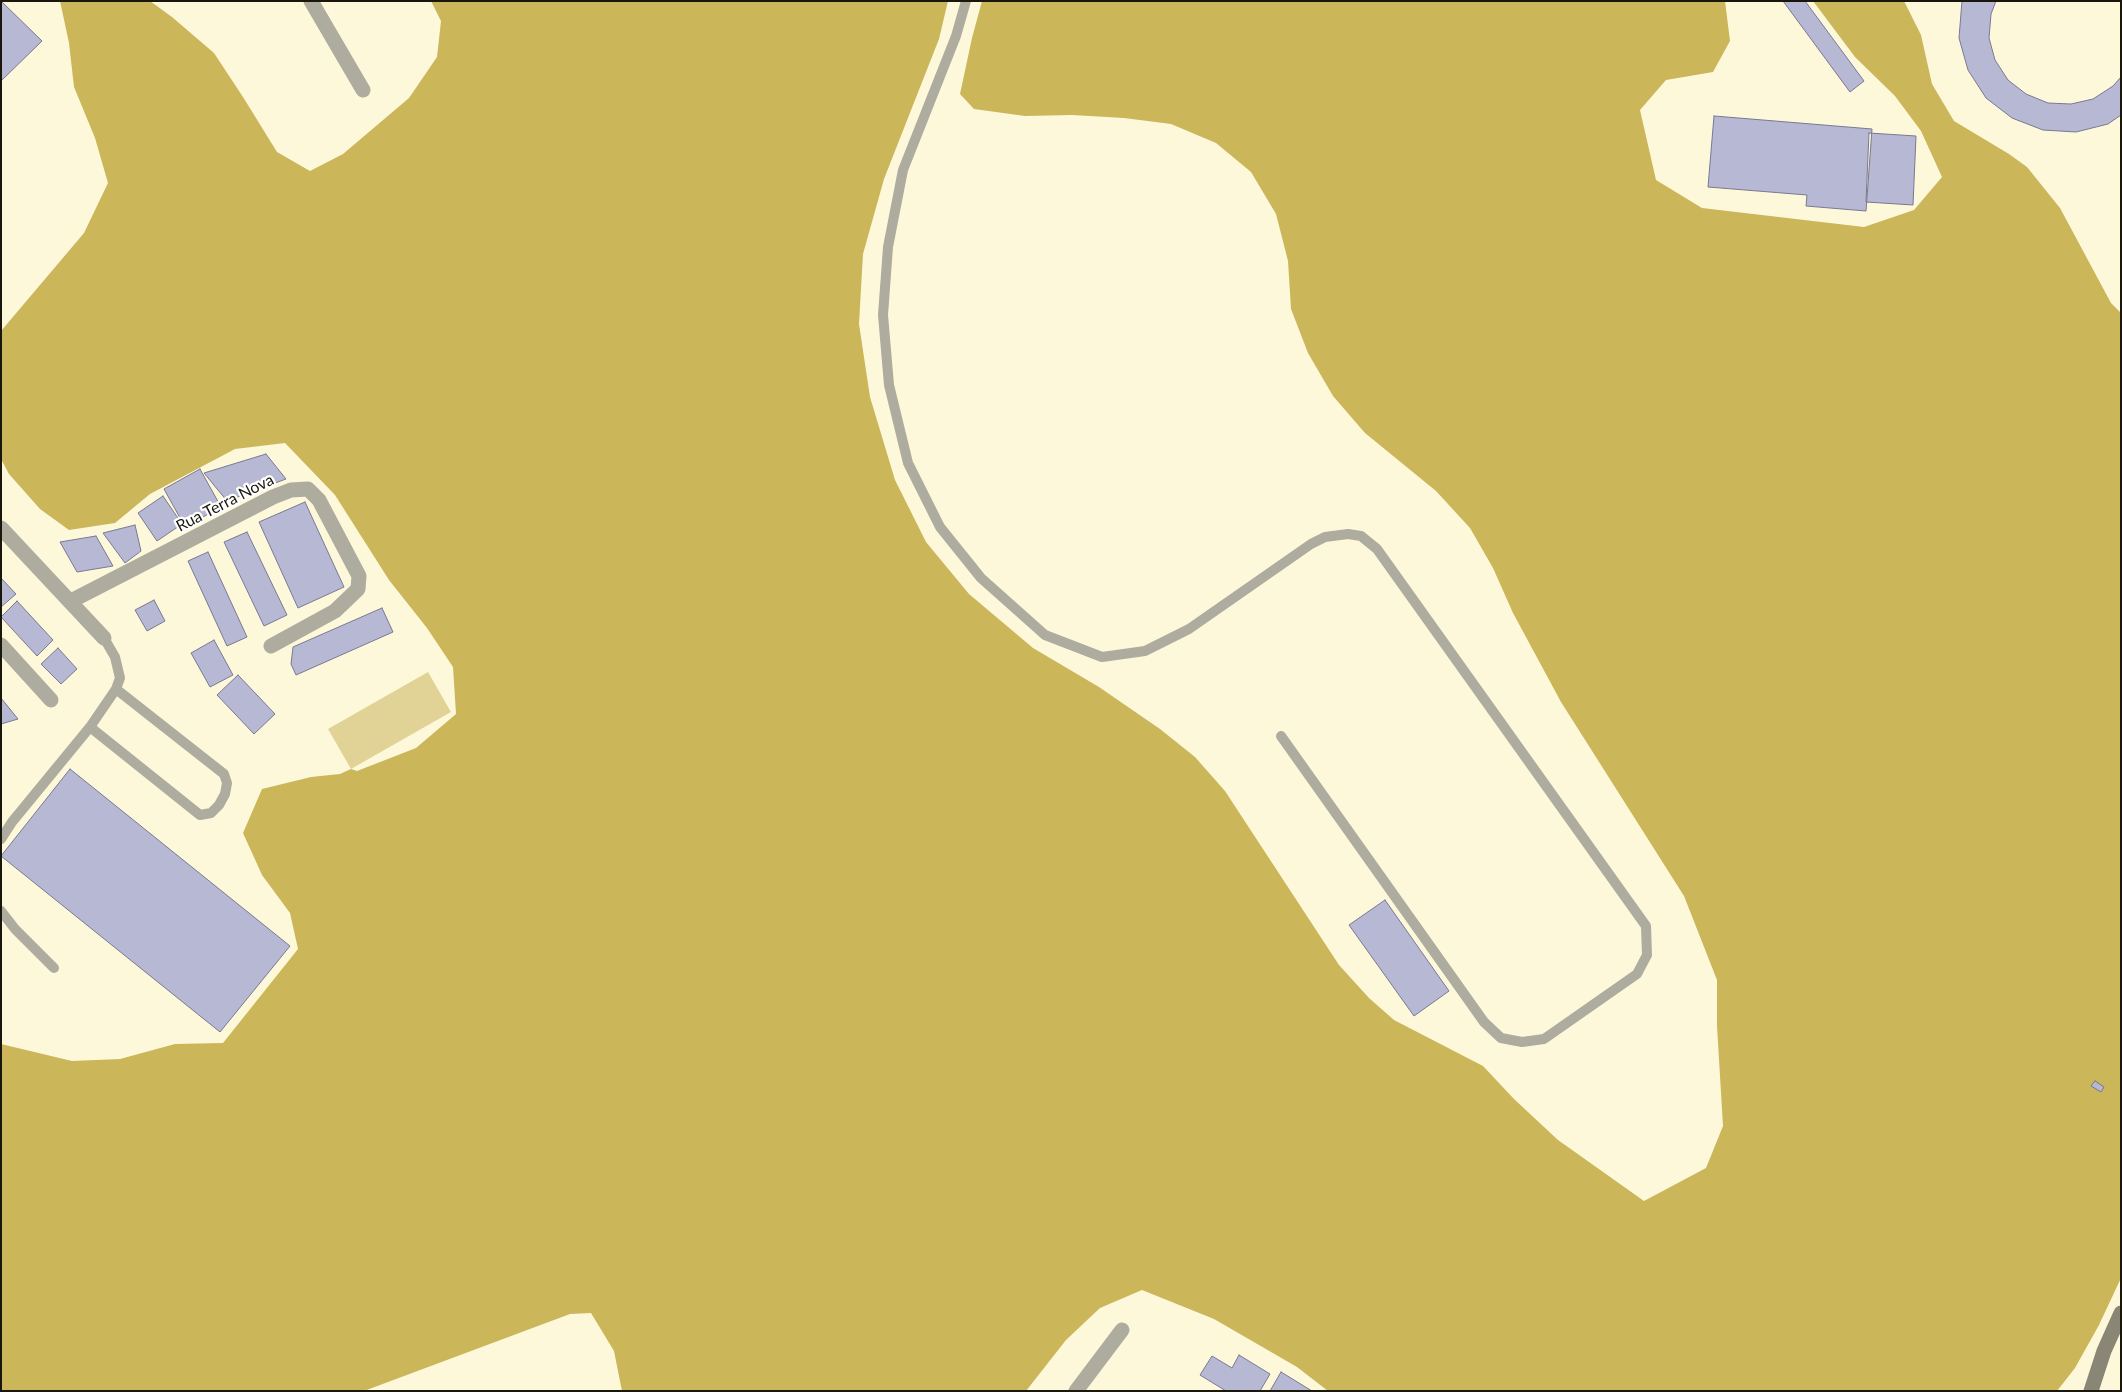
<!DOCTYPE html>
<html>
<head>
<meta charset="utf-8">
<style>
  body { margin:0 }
  #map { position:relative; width:2122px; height:1392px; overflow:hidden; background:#fef8db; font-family:Lato,sans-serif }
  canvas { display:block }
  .frame { position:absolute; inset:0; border:2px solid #19170c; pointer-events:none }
</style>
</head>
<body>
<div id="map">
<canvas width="2122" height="1392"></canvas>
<div class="frame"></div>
</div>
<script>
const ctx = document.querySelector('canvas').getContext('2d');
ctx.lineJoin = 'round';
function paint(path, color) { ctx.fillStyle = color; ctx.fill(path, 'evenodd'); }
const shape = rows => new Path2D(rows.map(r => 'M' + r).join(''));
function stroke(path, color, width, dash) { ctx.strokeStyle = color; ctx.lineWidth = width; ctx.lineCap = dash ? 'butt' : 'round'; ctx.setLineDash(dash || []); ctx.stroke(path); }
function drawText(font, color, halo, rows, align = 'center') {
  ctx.font = font + ' Lato,sans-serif'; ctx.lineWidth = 4.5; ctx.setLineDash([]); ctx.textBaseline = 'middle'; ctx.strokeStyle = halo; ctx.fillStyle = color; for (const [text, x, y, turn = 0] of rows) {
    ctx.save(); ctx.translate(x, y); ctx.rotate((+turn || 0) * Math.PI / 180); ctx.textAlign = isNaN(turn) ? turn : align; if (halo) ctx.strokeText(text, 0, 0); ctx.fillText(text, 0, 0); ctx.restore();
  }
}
paint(shape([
  [428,672,451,712,351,769,328,729]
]), '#e1d396');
paint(shape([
  [60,1,150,1,172,17,214,53,243,97,277,152,310,171,343,154,409,98,437,57,441,21,431,1,948,1,939,39,884,179,863,254,859,324,870,397,895,480,926,542,969,594,1033,648,1099,687,1160,729,1195,757,1225,791,1339,965,1369,998,1394,1020,1483,1066,1514,1099,1558,1140,1644,1201,1706,1168,1723,1126,1717,1026,1717,980,1684,896,1561,702,1513,613,1493,568,1470,528,1436,491,1365,433,1333,396,1308,353,1291,309,1288,261,1276,214,1251,172,1216,143,1171,124,1124,118,1072,115,1025,116,974,109,960,94,972,38,982,1,1725,1,1730,41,1713,72,1666,80,1640,110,1656,180,1702,208,1864,227,1914,210,1942,177,1921,131,1895,96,1855,57,1813,1,1904,1,1921,35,1932,84,1954,121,2009,154,2027,167,2060,208,2111,303,2121,313,2121,1278,2099,1325,2075,1368,2057,1391,1328,1391,1297,1367,1214,1319,1142,1290,1100,1308,1066,1340,1026,1391,622,1391,614,1351,591,1313,570,1314,364,1391,1,1391,1,1044,72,1061,120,1059,175,1044,223,1043,298,949,290,913,262,875,243,833,262,789,311,777,340,774,351,769,357,771,416,748,456,714,453,667,427,628,389,580,335,495,285,443,235,449,150,494,115,523,69,530,40,509,9,474,1,459,1,331,84,233,108,183,95,138,74,87,69,43]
]), '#cbb65a');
const building = shape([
  [1,1,42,41,1,81,1,1],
  [1783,1,1805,1,1864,81,1850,92,1783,1],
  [1962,1,1996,1,1991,14,1989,38,1995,60,2008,80,2026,94,2048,103,2071,104,2093,99,2113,86,2121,77,2121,115,2108,124,2076,132,2043,130,2012,118,1986,98,1968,70,1959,38,1962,1],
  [1714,116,1872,129,1866,211,1806,206,1807,195,1708,187,1714,116],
  [1869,133,1916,136,1913,205,1866,202,1869,133],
  [266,454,286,479,227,501,204,473,266,454],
  [200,469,221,507,185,527,164,489,200,469],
  [163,496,182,524,157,541,138,513,163,496],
  [305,502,344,587,298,608,259,522,305,502],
  [135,525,141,551,125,563,103,533,135,525],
  [247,532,287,615,264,626,224,542,247,532],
  [96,536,113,566,77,572,60,542,96,536],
  [208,552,247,637,227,646,188,561,208,552],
  [1,578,16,594,1,607,1,578],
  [154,600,165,621,147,631,135,610,154,600],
  [17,601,53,640,37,656,1,617,17,601],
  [382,608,393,632,296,675,291,664,293,647,382,608],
  [214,640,233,675,210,687,191,653,214,640],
  [58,648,77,669,61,684,41,664,58,648],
  [238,675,275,714,254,734,217,695,238,675],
  [1,698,18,719,1,724,1,698],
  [70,769,290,946,220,1032,1,856,70,769],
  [1385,900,1449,991,1414,1016,1349,925,1385,900],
  [2095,1081,2104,1087,2101,1092,2091,1086,2095,1081],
  [1239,1355,1270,1374,1260,1391,1226,1391,1200,1375,1212,1356,1232,1368,1239,1355],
  [1281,1372,1312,1391,1270,1391,1281,1372]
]);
paint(building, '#b7b8d3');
stroke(building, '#787892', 1);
stroke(shape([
  [966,1,956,36,903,170,888,247,883,315,889,385,908,463,940,527,981,578,1045,635,1102,657,1145,651,1189,629,1311,544,1325,537,1348,534,1361,536,1377,549,1646,926,1647,955,1637,974,1544,1039,1522,1042,1501,1038,1484,1022,1281,736],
  [90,727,200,815,211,813,219,805,225,794,227,783,224,774,116,689],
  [1,839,12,822,90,727,116,689,120,678,115,657,104,638],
  [1,911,15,929,54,968]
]), '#aeab9f', 10);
stroke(shape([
  [311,1,363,90],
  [1,528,104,638],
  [71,601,273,497,291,490,308,489,319,500,359,576,358,589,335,611,271,646],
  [1,645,51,700],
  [1076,1391,1122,1330]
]), '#aeab9f', 15);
stroke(shape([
  [2091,1391,2104,1351,2121,1313]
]), '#8a8675', 15);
drawText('16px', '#19170c', '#fff', [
  ["Rua Terra Nova",225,503,-27]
]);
</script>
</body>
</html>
